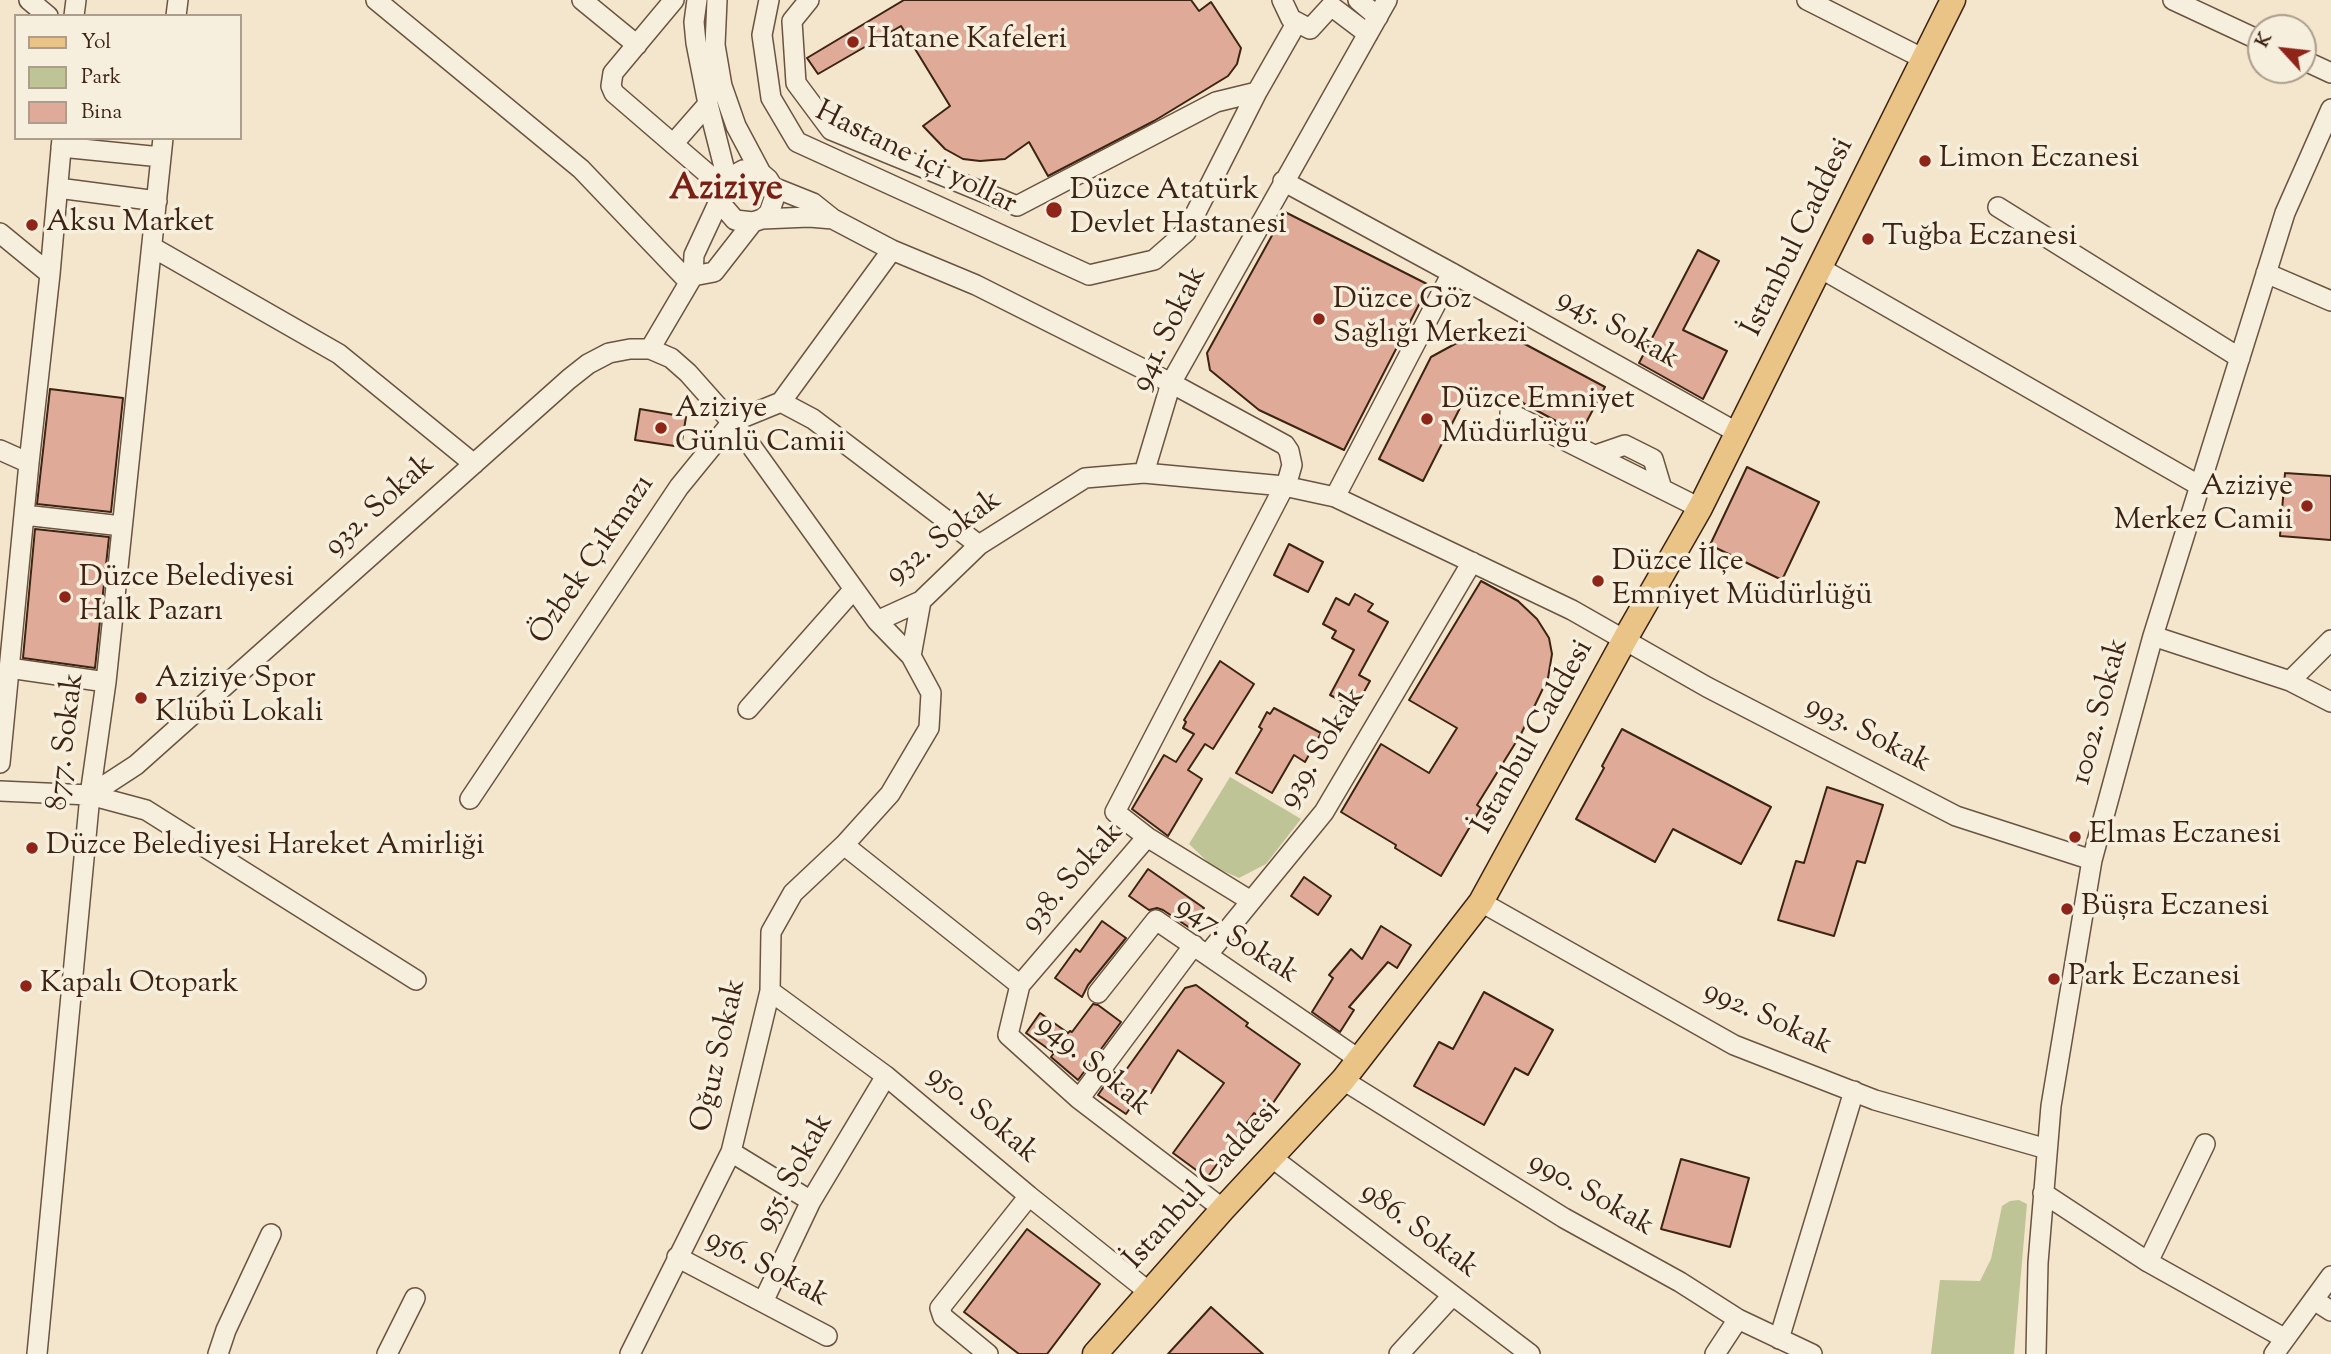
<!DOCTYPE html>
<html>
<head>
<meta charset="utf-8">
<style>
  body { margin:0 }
  #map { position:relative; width:2331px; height:1354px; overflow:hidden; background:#f3e6cd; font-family:"Sorts Mill Goudy",serif }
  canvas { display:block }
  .legend { position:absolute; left:14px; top:14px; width:228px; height:126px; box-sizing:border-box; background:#f7efde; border:2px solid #ad9d8c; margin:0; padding:9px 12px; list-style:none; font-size:21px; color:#3d2312 }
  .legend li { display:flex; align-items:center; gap:14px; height:35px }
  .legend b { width:35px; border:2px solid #ad9d8c }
  .north { position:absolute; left:2247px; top:14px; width:70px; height:70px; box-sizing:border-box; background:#f7efde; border:2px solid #ad9d8c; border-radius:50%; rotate:297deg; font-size:19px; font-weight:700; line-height:28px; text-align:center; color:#3d2312 }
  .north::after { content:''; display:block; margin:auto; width:24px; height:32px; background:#8f2418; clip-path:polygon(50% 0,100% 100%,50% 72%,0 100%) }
</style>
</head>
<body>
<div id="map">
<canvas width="2331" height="1354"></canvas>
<ul class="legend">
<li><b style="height:9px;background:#eac386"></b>Yol</li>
<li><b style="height:19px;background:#bec495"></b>Park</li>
<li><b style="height:19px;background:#dfaa98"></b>Bina</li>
</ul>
<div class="north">K</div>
</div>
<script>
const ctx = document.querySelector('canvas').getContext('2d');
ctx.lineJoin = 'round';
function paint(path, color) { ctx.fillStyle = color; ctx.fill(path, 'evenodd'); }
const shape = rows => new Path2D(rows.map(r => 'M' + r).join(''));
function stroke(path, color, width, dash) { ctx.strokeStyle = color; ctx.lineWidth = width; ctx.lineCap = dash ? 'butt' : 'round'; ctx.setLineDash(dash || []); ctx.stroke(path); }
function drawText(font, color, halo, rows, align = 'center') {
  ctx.font = font + ' "Sorts Mill Goudy",serif'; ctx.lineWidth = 7; ctx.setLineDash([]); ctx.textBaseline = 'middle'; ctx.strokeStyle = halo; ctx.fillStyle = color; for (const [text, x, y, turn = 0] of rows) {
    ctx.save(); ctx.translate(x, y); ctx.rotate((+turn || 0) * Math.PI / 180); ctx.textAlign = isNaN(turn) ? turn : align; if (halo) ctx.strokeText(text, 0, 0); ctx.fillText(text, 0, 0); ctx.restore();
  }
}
paint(shape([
  [1230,777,1301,819,1266,864,1239,878,1212,866,1189,844],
  [2019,1200,2027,1204,2014,1354,1931,1354,1940,1280,1980,1281,1991,1259,2002,1206,2010,1201]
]), '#bec495');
const building = shape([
  [904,0,1191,0,1199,11,1211,2,1241,48,1237,64,1228,76,1154,121,1048,176,1029,142,1005,159,980,161,963,159,945,149,923,126,950,106,901,26,818,74,807,58,904,0],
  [1285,212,1429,285,1344,450,1259,410,1210,370,1207,353,1285,212],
  [1698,250,1719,261,1683,330,1727,351,1703,399,1639,363,1698,250],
  [1475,333,1508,335,1605,387,1580,434,1512,397,1482,394,1462,404,1423,481,1379,459,1431,357,1475,333],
  [50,389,123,398,111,512,37,504,50,389],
  [640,409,686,417,681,447,635,440,640,409],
  [1747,467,1819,502,1782,580,1710,545,1747,467],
  [2285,473,2331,476,2331,540,2280,536,2285,473],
  [35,529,109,537,95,668,23,658,35,529],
  [1289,544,1323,562,1308,592,1274,575,1289,544],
  [1481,581,1518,601,1537,619,1549,638,1552,654,1548,678,1521,734,1477,805,1481,808,1441,876,1395,848,1396,845,1341,812,1381,744,1429,773,1457,728,1409,700,1481,581],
  [1355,594,1373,604,1368,611,1388,622,1359,675,1370,681,1355,708,1330,695,1354,650,1332,638,1336,631,1323,624,1336,598,1349,605,1355,594],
  [1220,661,1254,684,1213,749,1205,744,1188,770,1202,779,1168,836,1132,809,1164,755,1176,762,1194,734,1183,728,1186,722,1184,720,1220,661],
  [1274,708,1321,733,1305,762,1294,755,1272,793,1236,773,1262,729,1259,727,1267,712,1270,714,1274,708],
  [1622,729,1771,807,1741,864,1673,829,1655,862,1576,819,1604,768,1602,766,1622,729],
  [1827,787,1883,805,1865,863,1857,861,1834,936,1778,920,1796,861,1804,863,1827,787],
  [1148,869,1204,908,1190,928,1163,910,1157,908,1149,910,1129,896,1148,869],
  [1304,877,1331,896,1318,915,1291,896,1304,877],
  [1102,921,1126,938,1088,985,1082,997,1055,978,1076,949,1080,952,1102,921],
  [1381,926,1411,945,1397,968,1388,962,1349,1007,1354,1010,1340,1032,1312,1012,1333,978,1329,975,1351,949,1362,959,1381,926],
  [1196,985,1248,1023,1246,1026,1300,1064,1262,1119,1254,1113,1207,1178,1173,1153,1224,1083,1178,1050,1151,1093,1144,1088,1126,1114,1098,1095,1114,1072,1121,1077,1185,988,1196,985],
  [1484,992,1553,1030,1528,1075,1515,1068,1484,1125,1414,1086,1439,1042,1453,1049,1484,992],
  [1093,1004,1098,1005,1121,1022,1078,1080,1051,1057,1054,1053,1026,1033,1040,1013,1068,1033,1070,1031,1072,1032,1093,1004],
  [1681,1159,1749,1178,1730,1247,1661,1229,1681,1159],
  [1027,1229,1100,1284,1047,1354,1019,1354,964,1312,1027,1229],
  [1211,1307,1263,1354,1168,1354,1211,1307]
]);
paint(building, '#dfaa98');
stroke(building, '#3d2312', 2);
const minor = shape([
  [29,0,48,16],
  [376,0,581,169,689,282],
  [582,0,637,45],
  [674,0,613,73,611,86,614,93,723,187],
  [697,0,694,22,696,43,708,104,727,179],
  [717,0,715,45,722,86,736,126,761,173,768,179,773,187,775,196,769,213,762,219,753,222,735,220,723,206,721,197,727,179,743,170,761,173],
  [769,0,762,35,771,98,797,142,1089,275,1154,260,1186,232,1257,92],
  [809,0,792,21,796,83,831,130,1017,206,1216,102,1257,92,1297,22],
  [1282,0,1291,19,1310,29,1331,6,1368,34],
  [1358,0,1378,17],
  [1807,0,1924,59],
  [2173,0,2261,41],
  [74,16,76,0],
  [176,16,178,0],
  [2303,60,2331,73],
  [673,144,708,104],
  [61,147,161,157],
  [1283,181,1452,273,1738,433],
  [773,187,813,203,833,219,892,250,976,285,1171,383,1285,445,1289,451,1292,465,1288,479,1115,812,1147,837],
  [58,188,157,201],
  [1998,207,2240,358],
  [762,219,809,217,833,219],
  [0,233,50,274],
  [152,247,339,354,474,464],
  [1820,268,2200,486],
  [2266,273,2331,301],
  [693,276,714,272,753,222],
  [650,349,693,276,694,255,721,197],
  [781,402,813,419,979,545],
  [1510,413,1700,508],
  [0,450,29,463],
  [1596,455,1625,445,1653,459,1662,489],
  [1144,473,1171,383,1387,0],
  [1335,497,1452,273],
  [24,515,122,526],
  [877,621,911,656],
  [2153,636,2290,681,2331,702],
  [9,668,106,682],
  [2290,681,2331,640],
  [748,709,854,589],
  [0,763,29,463,50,274,62,138],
  [0,791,90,795,146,810,416,980],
  [90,795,136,765,569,379,588,364,609,353,630,349,650,349,671,358,688,373,744,436,877,621,921,601,979,545,1085,478,1144,473,1284,486,1335,497,1572,610,1707,687,1956,816,2092,860],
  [470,799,679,487,732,422,781,402,892,250],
  [844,845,1020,985,1008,1035,1079,1099,1223,1209],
  [1481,902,1734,1045,1875,1100,2047,1149],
  [1208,954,1324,812,1472,562],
  [1020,985,1147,837,1251,901],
  [770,991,886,1076,1029,1196,1149,1292],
  [1098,993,1156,920,1360,1060],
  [1343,1080,1564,1218,1680,1282,1738,1319,1812,1354],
  [1079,1099,1194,945],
  [731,1152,811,1201],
  [1271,1157,1530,1354],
  [2043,1193,2148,1262,2284,1338],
  [677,1257,827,1336],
  [2148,1262,2205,1144],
  [2314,1300,2331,1311],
  [763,1302,811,1201,886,1076],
  [1779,1339,1854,1091],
  [37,1354,90,795,106,682,163,138],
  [218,1354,226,1330,271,1234],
  [387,1354,415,1298],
  [630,1354,731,1152,770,991,771,932,793,893,844,845,890,794,929,728,931,693,911,656,921,601],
  [988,1354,943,1317,940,1308,1029,1196],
  [1399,1354,1452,1296],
  [1715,1354,1738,1319],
  [2036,1354,2038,1263,2051,1106,2092,860,2153,636,2285,213,2331,109],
  [2274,1354,2331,1276]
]);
const major = shape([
  [1095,1354,1223,1209,1343,1080,1481,902,1625,639,1700,508,1953,0]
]);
stroke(minor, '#6a5441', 22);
stroke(major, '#3d2312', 27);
stroke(minor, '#f7efde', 19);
stroke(major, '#eac386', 24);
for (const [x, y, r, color] of [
  [853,42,7,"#8f2418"],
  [1925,161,7,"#8f2418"],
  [1054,210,9,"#8f2418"],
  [32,225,7,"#8f2418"],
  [1868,239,7,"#8f2418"],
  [1319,319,7,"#8f2418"],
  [1427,419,7,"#8f2418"],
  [661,428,7,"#8f2418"],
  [2307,506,7,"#8f2418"],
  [1598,581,7,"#8f2418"],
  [65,597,7,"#8f2418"],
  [141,698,7,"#8f2418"],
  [2075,837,7,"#8f2418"],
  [32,848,7,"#8f2418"],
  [2067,909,7,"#8f2418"],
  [2054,979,7,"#8f2418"],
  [26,986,7,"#8f2418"]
]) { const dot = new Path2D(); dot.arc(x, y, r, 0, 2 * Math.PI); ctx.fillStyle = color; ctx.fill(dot); stroke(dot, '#f7efde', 2.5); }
drawText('30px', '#3d2312', '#f7efde', [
  ["Hatane Kafeleri",867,42],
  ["Limon Eczanesi",1939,161],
  ["Düzce Atatürk",1070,193],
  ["Devlet Hastanesi",1070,227],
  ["Aksu Market",46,225],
  ["Tuğba Eczanesi",1882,239],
  ["Düzce Göz",1333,302],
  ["Sağlığı Merkezi",1333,336],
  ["Düzce Emniyet",1441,402],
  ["Müdürlüğü",1441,436],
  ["Aziziye",675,411],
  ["Günlü Camii",675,445],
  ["Aziziye",2293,489,"right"],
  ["Merkez Camii",2293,523,"right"],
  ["Düzce İlçe",1612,564],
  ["Emniyet Müdürlüğü",1612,598],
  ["Düzce Belediyesi",79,580],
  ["Halk Pazarı",79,614],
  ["Aziziye Spor",155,681],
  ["Klübü Lokali",155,715],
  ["Elmas Eczanesi",2089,837],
  ["Düzce Belediyesi Hareket Amirliği",46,848],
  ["Büşra Eczanesi",2081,909],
  ["Park Eczanesi",2068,979],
  ["Kapalı Otopark",40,986]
], 'left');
drawText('30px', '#3d2312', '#f7efde', [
  ["Hastane içi yollar",915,160,26],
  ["İstanbul Caddesi",1800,238,-64],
  ["941. Sokak",1171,330,-64],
  ["945. Sokak",1617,331,29],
  ["932. Sokak",381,507,-42],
  ["932. Sokak",945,539,-37],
  ["Özbek Çıkmazı",594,561,-56],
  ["1002. Sokak",2102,712,-75],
  ["993. Sokak",1867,736,27],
  ["İstanbul Caddesi",1535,738,-61],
  ["877. Sokak",68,742,-83],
  ["939. Sokak",1324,749,-58],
  ["938. Sokak",1074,879,-48],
  ["947. Sokak",1236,942,32],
  ["992. Sokak",1767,1020,25],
  ["Oğuz Sokak",721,1056,-77],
  ["949. Sokak",1092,1067,40],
  ["950. Sokak",981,1116,40],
  ["955. Sokak",796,1174,-61],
  ["İstanbul Caddesi",1204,1186,-48],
  ["990. Sokak",1590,1196,30],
  ["986. Sokak",1418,1232,37],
  ["956. Sokak",766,1270,28]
]);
drawText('bold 37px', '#7a1f14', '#f7efde', [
  ["Aziziye",726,192]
]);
</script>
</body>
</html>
